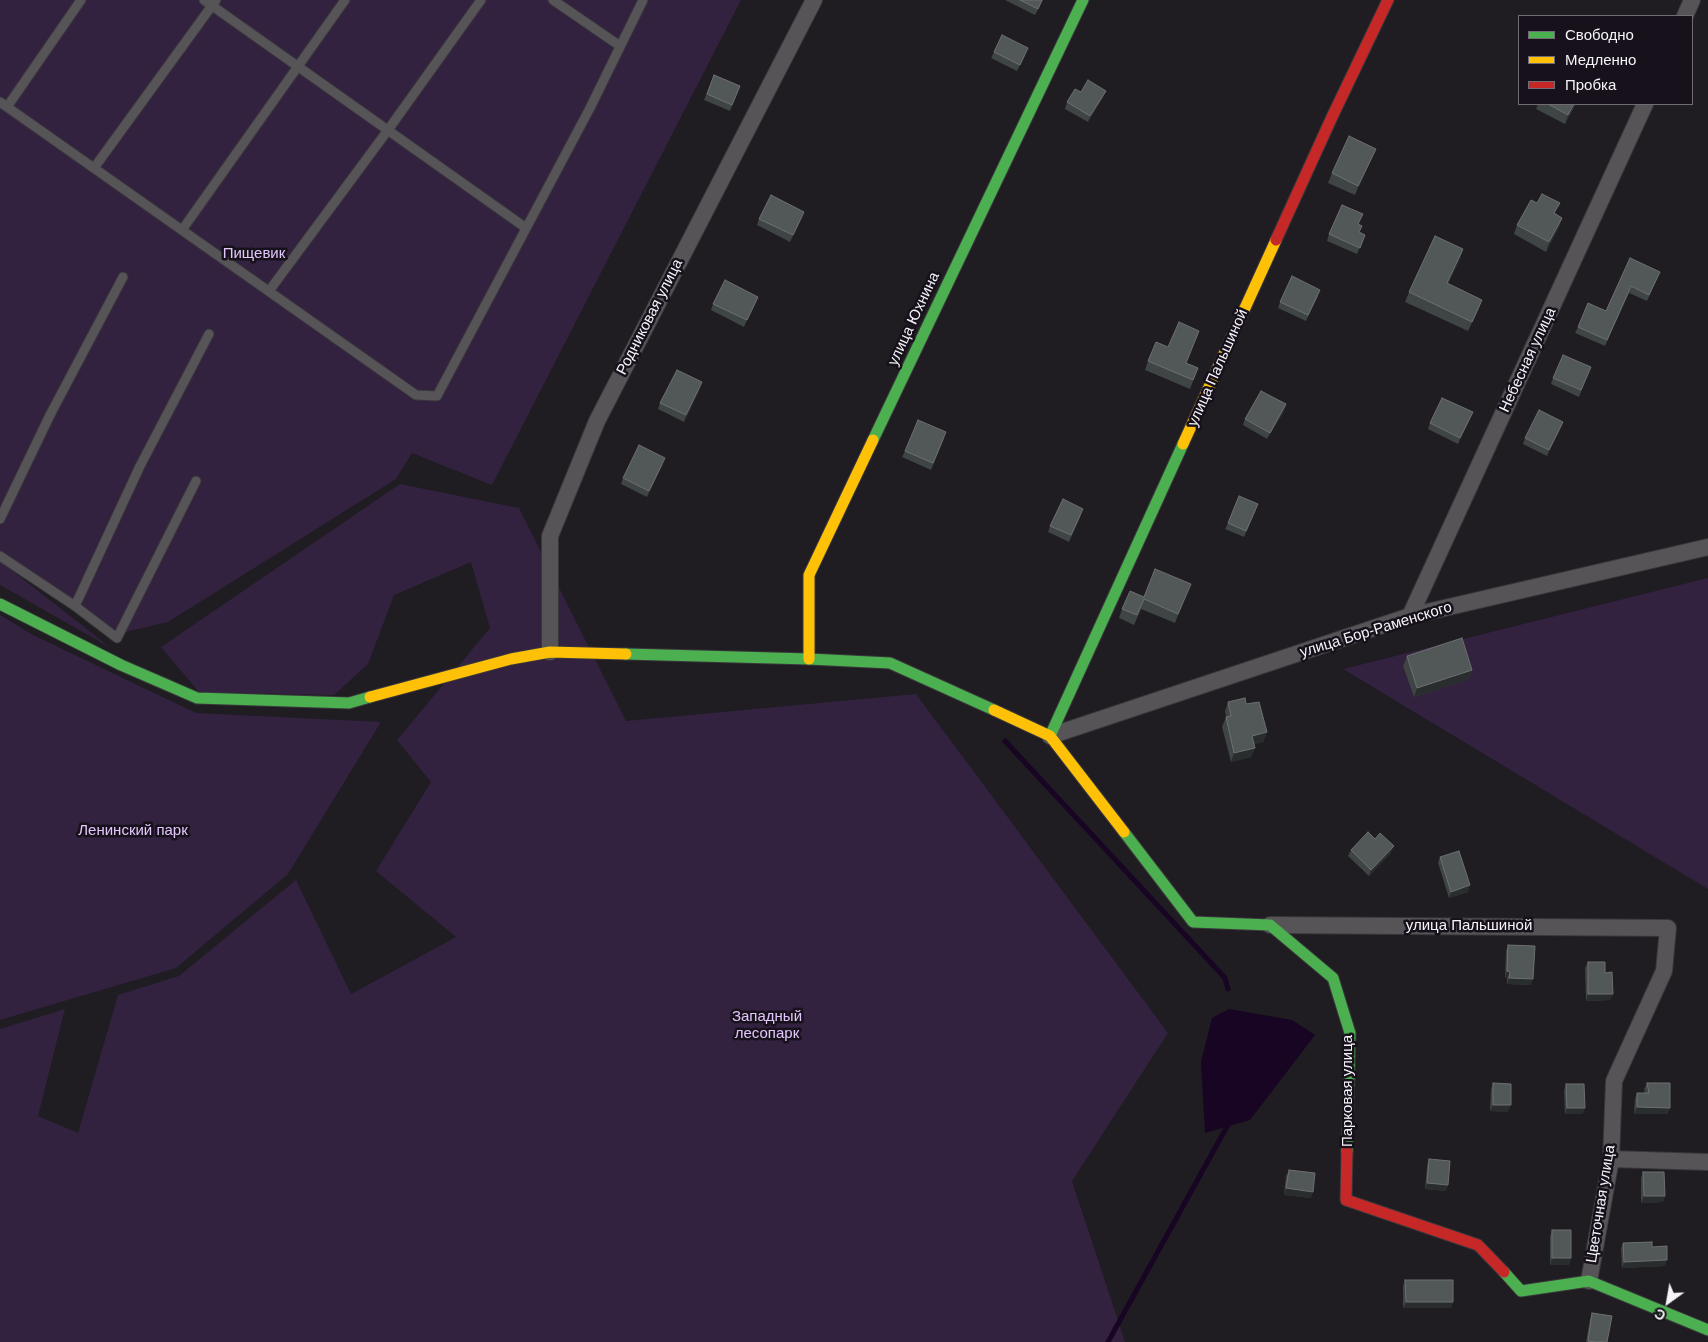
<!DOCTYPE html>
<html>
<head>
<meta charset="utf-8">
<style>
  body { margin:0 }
  #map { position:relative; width:1708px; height:1342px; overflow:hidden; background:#1f1c22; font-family:Arial,sans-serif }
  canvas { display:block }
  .legend { position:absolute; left:1518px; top:15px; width:175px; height:90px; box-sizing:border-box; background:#16111a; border:1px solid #706b74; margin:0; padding:6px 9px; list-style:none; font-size:15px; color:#f7f3fa }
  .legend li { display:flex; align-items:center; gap:10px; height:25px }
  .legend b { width:25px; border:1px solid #706b74 }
  .north { position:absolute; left:1643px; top:1277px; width:50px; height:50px; -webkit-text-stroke:4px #16111a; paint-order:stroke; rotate:212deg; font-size:14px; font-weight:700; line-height:20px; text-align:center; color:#f7f3fa }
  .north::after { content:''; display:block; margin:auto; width:18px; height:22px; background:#f7f3fa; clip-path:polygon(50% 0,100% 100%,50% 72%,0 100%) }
</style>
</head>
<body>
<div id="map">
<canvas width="1708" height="1342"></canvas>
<ul class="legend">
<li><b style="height:6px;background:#4caf50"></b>Свободно</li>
<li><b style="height:6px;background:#ffc107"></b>Медленно</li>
<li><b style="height:6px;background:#c62828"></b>Пробка</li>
</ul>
<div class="north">С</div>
</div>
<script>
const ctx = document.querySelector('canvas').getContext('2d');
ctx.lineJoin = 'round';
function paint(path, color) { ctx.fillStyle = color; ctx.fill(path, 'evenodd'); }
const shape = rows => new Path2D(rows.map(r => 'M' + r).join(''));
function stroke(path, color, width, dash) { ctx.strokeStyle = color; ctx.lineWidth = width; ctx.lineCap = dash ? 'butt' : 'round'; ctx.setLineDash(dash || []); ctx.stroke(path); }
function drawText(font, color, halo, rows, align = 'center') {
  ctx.font = font + ' Arial,sans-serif'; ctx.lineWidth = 5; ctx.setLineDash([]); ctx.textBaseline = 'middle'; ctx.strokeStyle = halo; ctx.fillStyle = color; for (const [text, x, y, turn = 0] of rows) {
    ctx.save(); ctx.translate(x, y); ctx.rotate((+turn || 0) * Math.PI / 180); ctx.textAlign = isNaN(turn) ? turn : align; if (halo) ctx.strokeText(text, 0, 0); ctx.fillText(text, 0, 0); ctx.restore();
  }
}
paint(shape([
  [0,0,741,0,492,485,412,453,396,479,168,622,108,636,0,554],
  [400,484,519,508,626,721,916,694,1168,1033,1072,1181,1125,1342,0,1342,0,1029,65,1009,38,1116,78,1133,118,995,179,976,296,880,351,994,456,937,376,871,431,782,397,740,490,628,471,562,394,595,368,664,334,695,199,692,161,647],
  [0,561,111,648,0,585],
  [1708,578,1708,889,1343,669],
  [0,615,33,635,196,713,381,722,288,874,176,968,0,1020]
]), '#32223f');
paint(shape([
  [1229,1009,1292,1020,1315,1035,1250,1120,1205,1133,1201,1062,1212,1018]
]), '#170523');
stroke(shape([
  [1005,741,1225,978,1228,989],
  [1108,1342,1230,1121]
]), '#170523', 5);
const lane = shape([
  [204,0,526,228],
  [553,0,620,46],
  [0,102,416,395,437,396,590,108,643,0],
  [7,107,81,0],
  [94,168,216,0],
  [182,230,345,0],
  [269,291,388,130,481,0],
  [0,519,50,415,123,277],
  [0,556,75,606,117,638,196,481],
  [75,606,140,466,209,334]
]);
const street = shape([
  [1685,16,1692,0],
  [1410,616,1645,104],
  [550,652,550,536,597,421,814,0],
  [1050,736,1410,616,1708,547],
  [1270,925,1668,928,1664,971,1614,1081,1611,1159,1589,1281],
  [1611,1159,1708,1162]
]);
const fast = shape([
  [873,440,1083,0],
  [0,604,121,665,197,698,349,703,370,697],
  [626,654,809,659,890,663,994,710],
  [1050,736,1183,444],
  [1124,832,1193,922,1270,925,1333,978,1350,1033,1347,1151],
  [1504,1272,1521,1291,1589,1281,1708,1330]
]);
const slow = shape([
  [1183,444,1276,240],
  [809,659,809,575,873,440],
  [370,697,511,659,550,652,626,654],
  [994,710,1050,736,1124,832]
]);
const jam = shape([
  [1276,240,1332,117,1388,0],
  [1347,1151,1346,1200,1478,1245,1504,1272]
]);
stroke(lane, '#39373b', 11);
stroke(street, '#39373b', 18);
stroke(fast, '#39373b', 13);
stroke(slow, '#39373b', 13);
stroke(jam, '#39373b', 13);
stroke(lane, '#565457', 9);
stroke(street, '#565457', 16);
stroke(fast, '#4caf50', 11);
stroke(slow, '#ffc107', 11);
stroke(jam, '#c62828', 11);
paint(shape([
  [1005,0,1043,0,1035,15],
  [994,52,1025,55,1017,71,991,58],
  [714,75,740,86,730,111,704,100],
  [1106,91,1103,97,1088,122,1065,109,1067,102],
  [1538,104,1576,104,1565,124,1536,109],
  [1376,149,1372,158,1355,195,1328,183,1332,173],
  [1555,214,1562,218,1559,227,1546,252,1514,234,1517,225],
  [802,218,790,242,757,225,759,219],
  [1359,225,1362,226,1359,232,1365,235,1357,254,1327,241,1329,234],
  [1463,249,1460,259,1448,284,1479,309,1468,331,1405,302,1409,292],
  [1630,258,1660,272,1647,301,1629,293,1605,346,1575,333,1578,327,1606,311],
  [1318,296,1306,321,1278,308,1280,302],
  [758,297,744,327,711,310,713,304],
  [1199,331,1186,363,1198,368,1190,389,1145,370,1148,361,1168,347],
  [1591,367,1579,397,1551,384,1553,378],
  [700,389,684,422,658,409,660,403],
  [1286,404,1284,411,1267,439,1243,425,1245,419],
  [1473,412,1458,444,1428,429,1430,423],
  [1563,422,1547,456,1523,444,1525,438],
  [944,439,931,470,902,457,905,451],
  [663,464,647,497,621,484,623,478],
  [1256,510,1244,537,1225,529,1228,523],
  [1081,515,1069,542,1048,532,1050,526],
  [1187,593,1175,623,1141,609,1134,625,1119,618,1122,609,1144,597],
  [1407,656,1472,670,1468,680,1414,697,1403,666],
  [1228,702,1246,704,1267,732,1263,742,1254,744,1255,748,1251,757,1231,762,1222,727,1226,717,1225,711],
  [1375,839,1391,853,1369,876,1348,856,1351,850],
  [1440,857,1468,892,1449,898,1438,863],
  [1508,945,1531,985,1507,984,1507,978,1505,978,1506,951],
  [1588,962,1605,973,1610,1000,1586,1001,1585,968],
  [1493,1083,1508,1112,1490,1111,1491,1089],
  [1647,1083,1670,1108,1667,1114,1634,1114,1635,1099,1637,1093,1645,1093,1644,1089],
  [1566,1084,1583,1114,1565,1114,1564,1091],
  [1429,1159,1446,1191,1425,1189,1427,1166],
  [1289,1170,1311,1198,1284,1195,1286,1176],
  [1643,1172,1665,1196,1663,1202,1641,1203,1641,1178],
  [1552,1230,1571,1258,1569,1265,1550,1265,1550,1237],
  [1623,1243,1652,1247,1665,1266,1622,1268,1621,1249],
  [1405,1280,1453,1302,1451,1308,1403,1308,1403,1286],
  [1592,1313,1607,1342,1586,1342,1590,1319]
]), '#3e4544');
paint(shape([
  [1106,91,1103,97,1088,122,1090,116],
  [1574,104,1576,104,1565,124,1568,115],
  [1376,149,1372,158,1355,195,1358,186],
  [804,212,802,218,790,242,793,235],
  [1562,218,1559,227,1546,252,1549,242],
  [1463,249,1460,259,1444,293,1447,283],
  [758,297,756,303,744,327,747,320],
  [1482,300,1479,309,1468,331,1472,322],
  [702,382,700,389,684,422,686,415],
  [1286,404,1284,411,1267,439,1270,433],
  [1473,412,1470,419,1458,444,1460,438],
  [1563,422,1561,428,1547,456,1549,450],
  [665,458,663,464,647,497,649,491],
  [1472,670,1468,680,1414,697,1417,688],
  [1267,732,1263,742,1248,745,1252,736],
  [1255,748,1251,757,1231,762,1234,753],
  [1394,846,1391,853,1369,876,1371,870],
  [1470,885,1468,892,1449,898,1451,892],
  [1507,971,1510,972,1507,978,1505,978],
  [1509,978,1533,979,1531,985,1507,984],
  [1588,994,1613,994,1610,1000,1586,1001],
  [1493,1105,1511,1105,1508,1112,1490,1111],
  [1637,1107,1670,1108,1667,1114,1634,1114],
  [1567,1108,1585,1108,1583,1114,1565,1114],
  [1427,1183,1448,1185,1446,1191,1425,1189],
  [1286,1188,1313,1192,1311,1198,1284,1195],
  [1644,1196,1665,1196,1663,1202,1641,1203],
  [1552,1258,1571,1258,1569,1265,1550,1265],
  [1667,1260,1665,1266,1622,1268,1624,1262],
  [1406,1302,1453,1302,1451,1308,1403,1308]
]), '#292d2e');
const building = shape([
  [1020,0,1042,0,1038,9,1020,0],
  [1002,35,1028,48,1020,65,994,52,1002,35],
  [714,75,740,86,732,105,707,94,714,75],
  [1088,80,1106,91,1090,116,1067,102,1075,89,1081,92,1088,80],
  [1548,104,1574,104,1568,115,1548,104],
  [1349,136,1376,149,1358,186,1332,173,1349,136],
  [1542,194,1560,203,1554,213,1562,218,1549,242,1517,225,1531,200,1537,203,1542,194],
  [771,195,804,212,793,235,759,219,771,195],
  [1342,205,1363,214,1358,224,1362,226,1359,232,1365,235,1360,248,1329,234,1342,205],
  [1435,236,1463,249,1447,283,1482,300,1472,322,1409,292,1435,236],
  [1630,258,1660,272,1649,295,1631,286,1607,340,1578,327,1588,303,1606,311,1630,258],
  [1292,276,1320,290,1308,315,1280,302,1292,276],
  [725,280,758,297,747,320,713,304,725,280],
  [1179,322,1199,331,1186,363,1198,368,1193,380,1148,361,1156,342,1168,347,1179,322],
  [1563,355,1591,367,1581,390,1553,378,1563,355],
  [677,370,702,382,686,415,660,403,677,370],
  [1261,391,1286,404,1270,433,1245,419,1261,391],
  [1442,398,1473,412,1460,438,1430,423,1442,398],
  [1539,410,1563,422,1549,450,1525,438,1539,410],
  [918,420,946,432,933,463,905,451,918,420],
  [639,445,665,458,649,491,623,478,639,445],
  [1239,496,1258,504,1246,531,1228,523,1239,496],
  [1063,499,1083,509,1071,535,1050,526,1063,499],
  [1155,569,1191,584,1178,614,1144,599,1137,615,1122,609,1130,591,1144,597,1155,569],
  [1462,638,1472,670,1417,688,1407,656,1462,638],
  [1245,698,1246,704,1259,702,1267,732,1252,736,1255,748,1234,753,1226,717,1231,716,1228,702,1245,698],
  [1368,832,1375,839,1380,833,1394,846,1371,870,1351,850,1368,832],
  [1459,851,1470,885,1451,892,1440,857,1459,851],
  [1508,945,1535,946,1533,979,1509,978,1510,972,1507,971,1508,945],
  [1588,962,1605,962,1605,973,1612,972,1613,994,1588,994,1588,962],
  [1493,1083,1511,1084,1511,1105,1493,1105,1493,1083],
  [1647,1083,1670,1083,1670,1108,1637,1107,1637,1093,1649,1093,1647,1083],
  [1566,1084,1584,1084,1585,1108,1567,1108,1566,1084],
  [1429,1159,1450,1161,1448,1185,1427,1183,1429,1159],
  [1289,1170,1315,1173,1313,1192,1286,1188,1289,1170],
  [1643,1172,1664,1172,1665,1196,1644,1196,1643,1172],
  [1552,1230,1571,1230,1571,1258,1552,1258,1552,1230],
  [1652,1242,1652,1247,1667,1246,1667,1260,1624,1262,1623,1243,1652,1242],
  [1405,1280,1453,1280,1453,1302,1406,1302,1405,1280],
  [1592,1313,1612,1316,1607,1342,1595,1342,1588,1341,1592,1313]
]);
paint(building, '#525857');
stroke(building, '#6c7071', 1);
drawText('15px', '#e2c6fc', '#16111a', [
  ["Пищевик",254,254],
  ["Ленинский парк",133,831],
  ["Западный",767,1017],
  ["лесопарк",767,1034]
]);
drawText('15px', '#f7f3fa', '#16111a', [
  ["Родниковая улица",650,317,-63],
  ["улица Юхнина",914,319,-65],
  ["Небесная улица",1528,360,-65],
  ["улица Пальшиной",1218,368,-66],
  ["улица Бор-Раменского",1376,630,-17],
  ["улица Пальшиной",1469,926],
  ["Парковая улица",1348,1091,-90],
  ["Цветочная улица",1601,1204,-81]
]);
</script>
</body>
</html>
